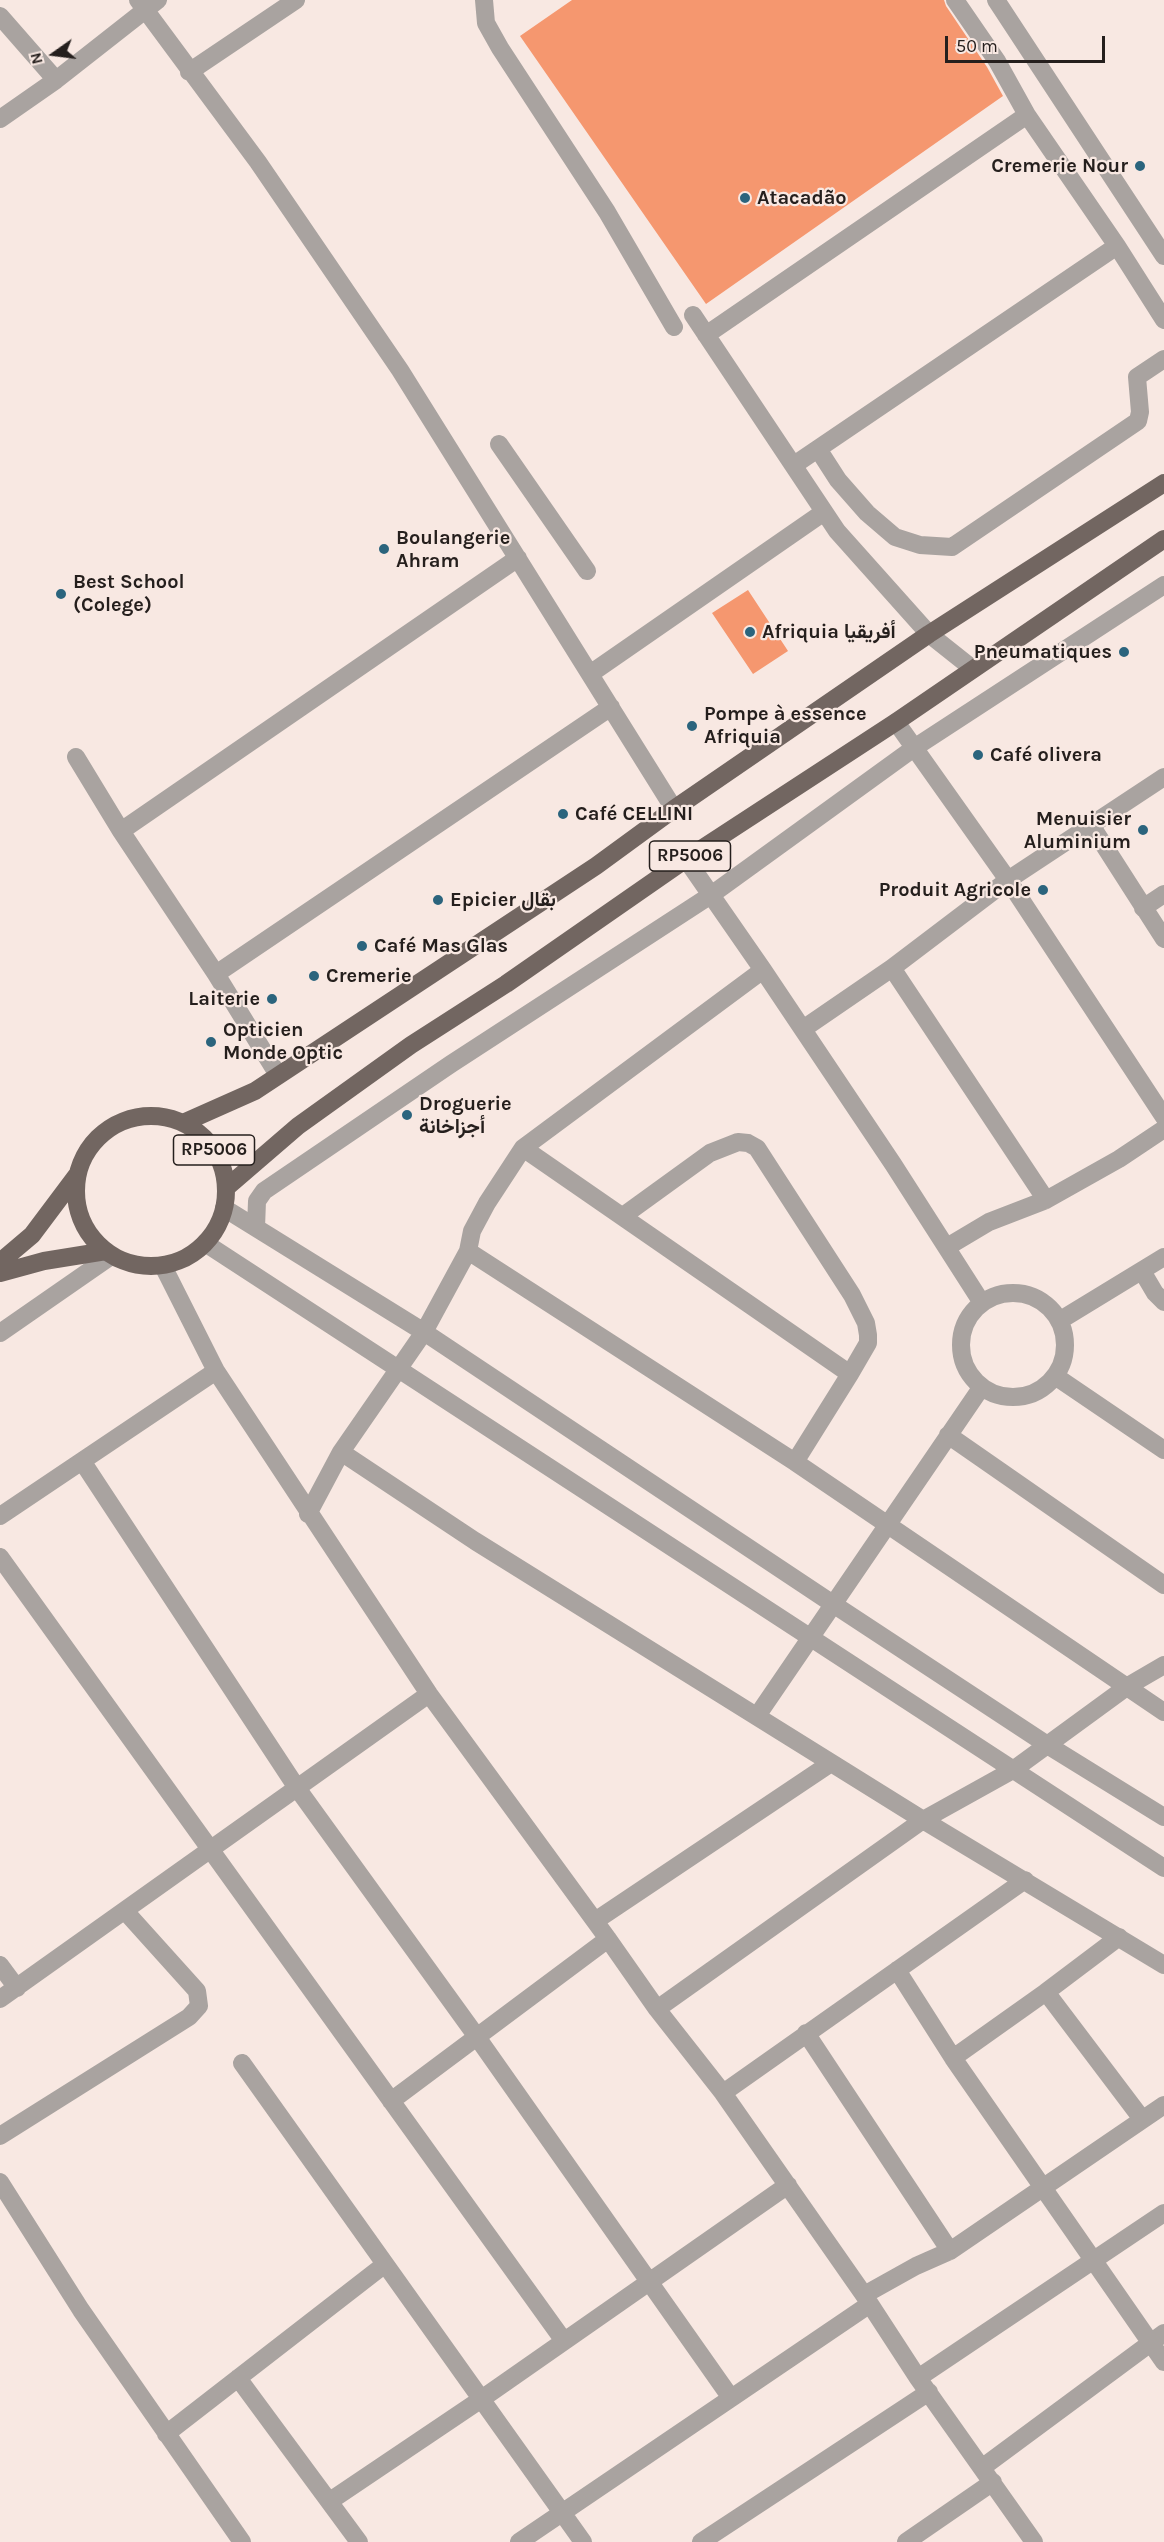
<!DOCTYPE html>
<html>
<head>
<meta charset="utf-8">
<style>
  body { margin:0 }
  #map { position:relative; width:1164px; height:2542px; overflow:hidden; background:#f8e8e2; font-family:Karla,sans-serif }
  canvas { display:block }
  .north { position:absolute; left:24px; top:24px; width:60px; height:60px; -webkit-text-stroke:4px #f8e8e2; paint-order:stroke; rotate:256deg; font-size:16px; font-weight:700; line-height:24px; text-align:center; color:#251f1d }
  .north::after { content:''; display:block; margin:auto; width:21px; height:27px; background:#251f1d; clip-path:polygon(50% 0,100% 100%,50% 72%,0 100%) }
  .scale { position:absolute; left:945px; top:36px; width:160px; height:27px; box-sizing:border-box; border:3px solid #251f1d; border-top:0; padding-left:8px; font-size:18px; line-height:21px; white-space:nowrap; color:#251f1d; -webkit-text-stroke:4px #f8e8e2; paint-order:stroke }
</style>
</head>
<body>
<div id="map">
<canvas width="1164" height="2542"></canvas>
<div class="north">N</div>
<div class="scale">50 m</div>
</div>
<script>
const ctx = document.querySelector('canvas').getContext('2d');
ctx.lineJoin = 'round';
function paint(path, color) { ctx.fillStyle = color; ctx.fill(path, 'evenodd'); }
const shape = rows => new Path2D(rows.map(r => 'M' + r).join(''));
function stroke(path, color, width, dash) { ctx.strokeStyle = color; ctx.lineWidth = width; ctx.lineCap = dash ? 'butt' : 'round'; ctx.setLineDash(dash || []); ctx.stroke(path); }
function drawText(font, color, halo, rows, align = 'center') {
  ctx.font = font + ' Karla,Vazirmatn,sans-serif'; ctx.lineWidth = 4.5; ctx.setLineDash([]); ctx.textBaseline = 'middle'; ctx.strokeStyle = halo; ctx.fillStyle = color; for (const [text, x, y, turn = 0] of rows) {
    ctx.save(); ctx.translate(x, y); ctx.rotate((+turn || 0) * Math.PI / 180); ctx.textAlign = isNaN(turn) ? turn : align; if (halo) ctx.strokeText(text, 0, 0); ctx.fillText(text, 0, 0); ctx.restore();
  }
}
paint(shape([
  [572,0,944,0,946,6,987,67,1003,96,706,304,520,36],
  [748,590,788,651,753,674,712,613]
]), '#f5976f');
stroke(shape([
  [138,0,258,162,400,370,674,809],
  [484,0,486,23,500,48,607,212,674,327],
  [955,0,997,61,1027,115,1117,246,1164,320],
  [996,0,1164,256],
  [0,16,56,80],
  [189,72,296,0],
  [0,119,56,80,158,0],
  [693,315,837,531,929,634,973,669],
  [706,335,1027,115],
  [499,444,587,571],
  [818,449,838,480,867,513,895,537,920,545,952,547,1138,421,1140,412,1137,377,1164,359],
  [794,465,1117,246],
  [590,674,824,512],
  [896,722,1008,880,1164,1117],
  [76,757,121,831,216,974,278,1075],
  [1091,825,1164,939],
  [121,831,518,558],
  [686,859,763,970,893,1164,982,1303],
  [1143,908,1164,894],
  [892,968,1046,1200],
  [216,974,611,707],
  [803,1029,892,968,1008,880,1164,777],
  [523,1148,850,1374],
  [224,1208,424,1332,833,1604,1049,1746,1164,1817],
  [623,1216,710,1153,738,1142,748,1143,757,1148,852,1295,866,1323,868,1335,868,1343,850,1374,795,1462],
  [256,1228,257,1201,264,1191,451,1064,711,895,914,748,1164,585],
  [205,1243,1164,1868],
  [947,1247,989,1222,1046,1200,1119,1159,1164,1129],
  [468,1251,795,1462,1164,1712],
  [163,1266,216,1371,429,1694,608,1939,657,2009,723,2093,864,2295,918,2378,1034,2542],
  [1142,1271,1155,1293,1164,1302],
  '961 1345a52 52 0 1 1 104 0a52 52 0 1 1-104 0Z',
  [1059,1321,1164,1257],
  [0,1333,111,1256],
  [1055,1376,1164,1450],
  [948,1435,1164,1585],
  [341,1452,475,1541,923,1820,1164,1965],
  [82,1461,297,1788,477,2037,731,2398],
  [308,1514,341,1452,424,1332,468,1251,472,1231,487,1203,523,1148,763,970],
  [0,1516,216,1371],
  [0,1557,564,2341],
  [757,1716,981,1388],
  [595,1921,831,1763],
  [0,1965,17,1988],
  [897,1970,953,2058,1164,2362],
  [1046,1992,1142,2119],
  [0,1999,429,1694],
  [657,2009,923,1820,1013,1770,1128,1686,1164,1665],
  [806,2033,950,2251],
  [953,2058,1046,1992,1119,1937],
  [242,2063,583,2542],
  [723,2093,1025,1880],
  [391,2101,608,1939],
  [0,2136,189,2017,199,2006,197,1991,125,1911],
  [0,2182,81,2310,242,2542],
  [864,2295,916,2266,950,2251,1164,2105],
  [238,2378,359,2542],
  [918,2378,1164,2213],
  [166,2434,384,2265],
  [983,2467,1164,2333],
  [330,2501,480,2400,788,2185],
  [519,2542,870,2304],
  [701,2542,929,2392],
  [906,2542,993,2482]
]), '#a9a3a0', 18);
stroke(shape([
  '76 1191a75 75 0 1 1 150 0a75 75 0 1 1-150 0Z',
  [183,1123,255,1091,596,866,674,809,929,634,1164,483],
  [226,1188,298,1126,411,1045,506,984,686,859,896,722,1164,539],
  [0,1262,32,1235,77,1175],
  [0,1273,44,1261,106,1251]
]), '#726661', 18);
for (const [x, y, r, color] of [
  [1140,166,6,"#2b647d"],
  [745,198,6,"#2b647d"],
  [384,549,6,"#2b647d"],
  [61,594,6,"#2b647d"],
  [750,632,6,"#2b647d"],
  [1124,652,6,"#2b647d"],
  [692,726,6,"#2b647d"],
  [978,755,6,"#2b647d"],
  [563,814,6,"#2b647d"],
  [1143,830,6,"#2b647d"],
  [1043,890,6,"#2b647d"],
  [438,900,6,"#2b647d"],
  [362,946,6,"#2b647d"],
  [314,976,6,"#2b647d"],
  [272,999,6,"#2b647d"],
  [211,1042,6,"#2b647d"],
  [407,1115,6,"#2b647d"]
]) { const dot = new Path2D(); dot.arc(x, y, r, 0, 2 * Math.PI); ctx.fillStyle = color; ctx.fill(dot); stroke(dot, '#f8e8e2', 2); }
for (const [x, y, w] of [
  [690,856,81],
  [214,1150,81]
]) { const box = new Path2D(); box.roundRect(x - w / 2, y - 15, w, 30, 4.5); ctx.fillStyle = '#f8e8e2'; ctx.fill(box); stroke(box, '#251f1d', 1.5); }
drawText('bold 18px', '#251f1d', null, [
  ["RP5006",690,856],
  ["RP5006",214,1150]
]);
drawText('bold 20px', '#251f1d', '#f8e8e2', [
  ["Cremerie Nour",1128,166,"right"],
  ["Atacadão",757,198],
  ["Boulangerie",396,538],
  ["Ahram",396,561],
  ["Best School",73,582],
  ["(Colege)",73,605],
  ["Afriquia أفريقيا",762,632],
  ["Pneumatiques",1112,652,"right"],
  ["Pompe à essence",704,714],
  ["Afriquia",704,737],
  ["Café olivera",990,755],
  ["Café CELLINI",575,814],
  ["Menuisier",1131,819,"right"],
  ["Aluminium",1131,842,"right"],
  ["Produit Agricole",1031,890,"right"],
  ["Epicier بقال",450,900],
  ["Café Mas Glas",374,946],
  ["Cremerie",326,976],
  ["Laiterie",260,999,"right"],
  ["Opticien",223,1030],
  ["Monde Optic",223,1053],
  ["Droguerie",419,1104],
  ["أجزاخانة",419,1127]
], 'left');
</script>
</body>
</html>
